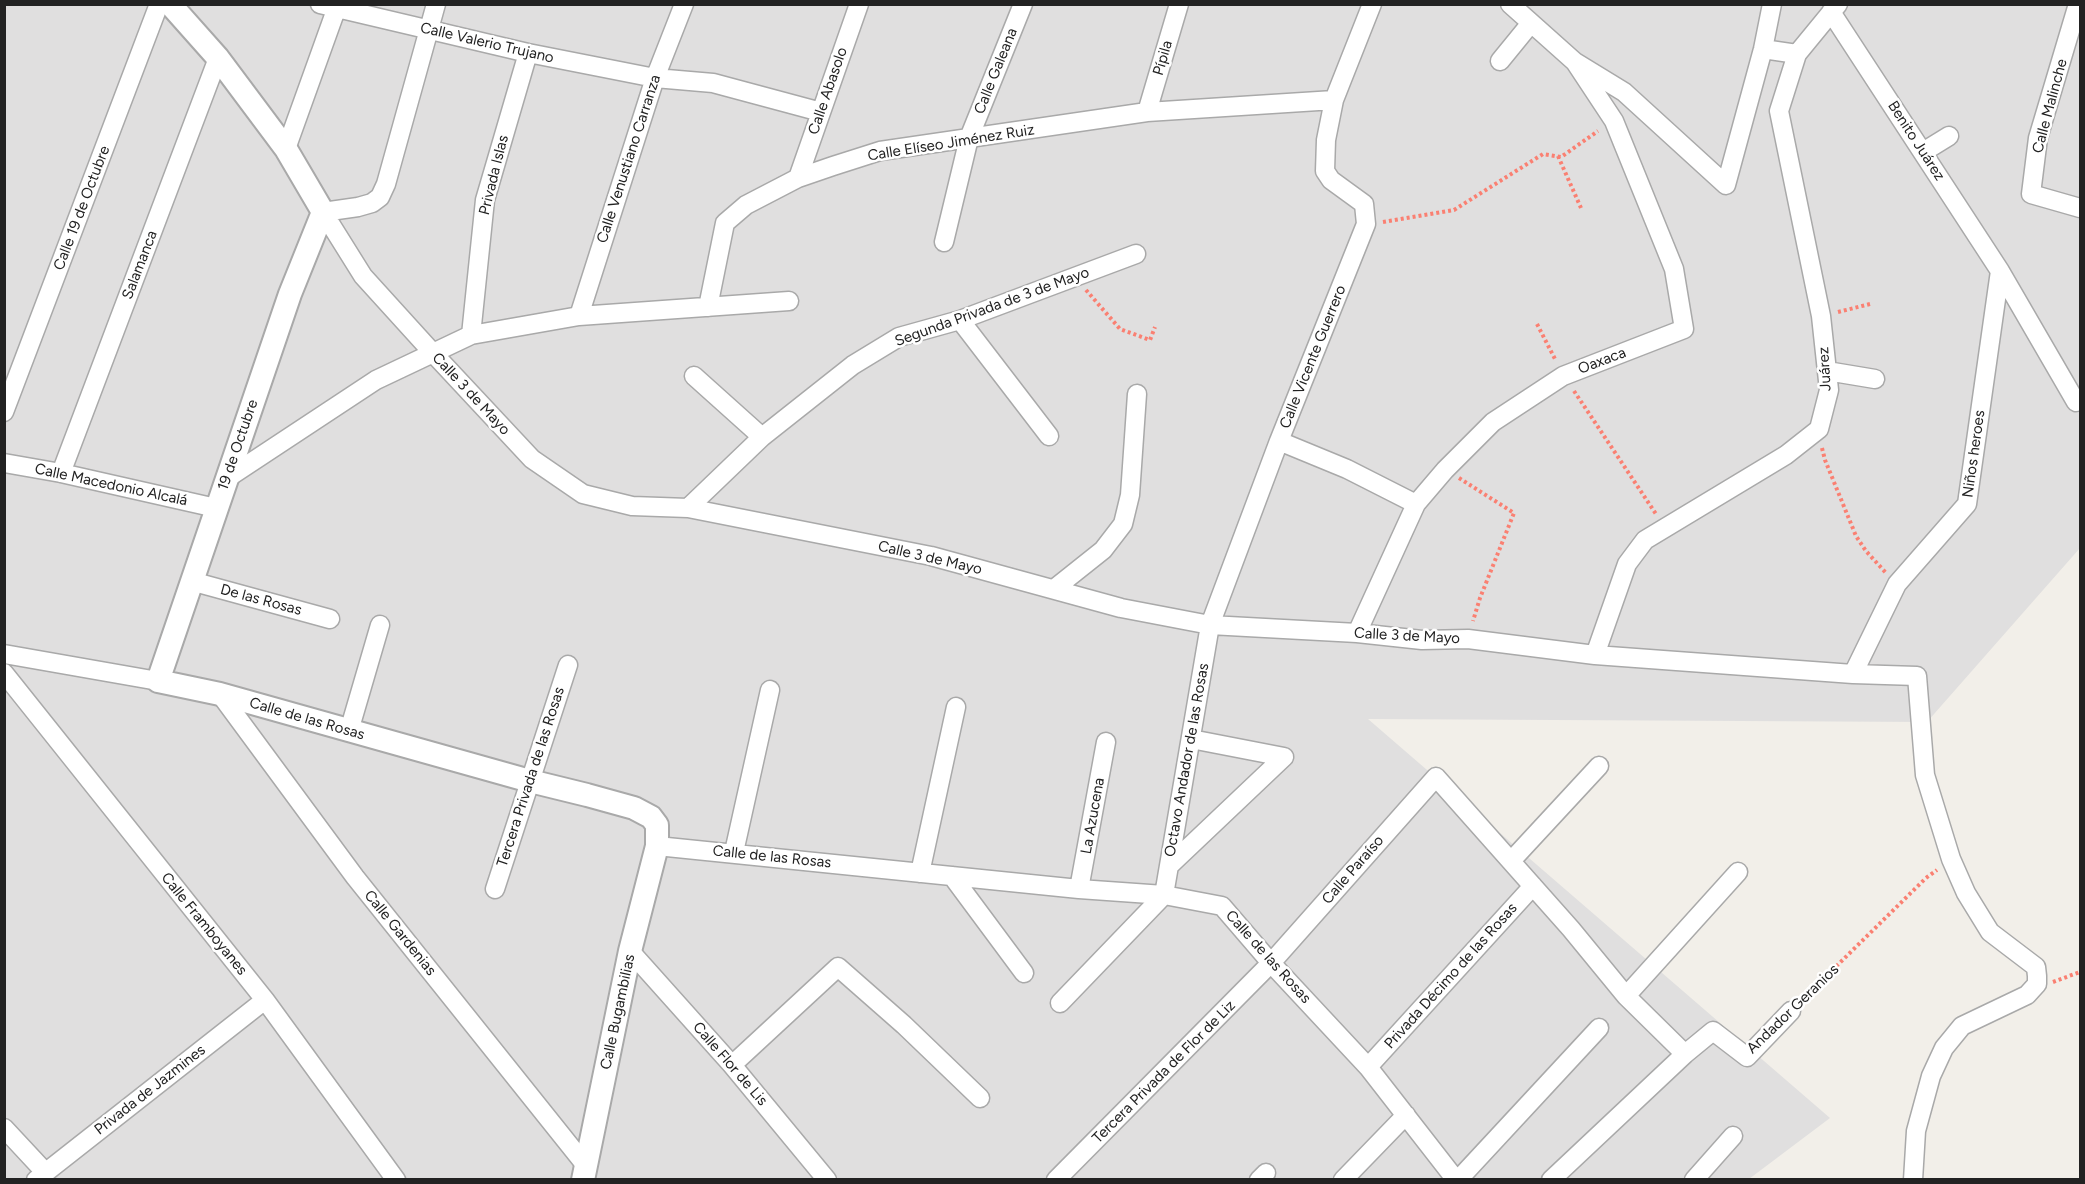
<!DOCTYPE html>
<html>
<head>
<meta charset="utf-8">
<style>
  body { margin:0 }
  #map { position:relative; width:2085px; height:1184px; overflow:hidden; background:#f2efe9; font-family:Figtree,sans-serif }
  canvas { display:block }
  .frame { position:absolute; inset:0; border:6px solid #222; pointer-events:none }
</style>
</head>
<body>
<div id="map">
<canvas width="2085" height="1184"></canvas>
<div class="frame"></div>
</div>
<script>
const ctx = document.querySelector('canvas').getContext('2d');
ctx.lineJoin = 'round';
function paint(path, color) { ctx.fillStyle = color; ctx.fill(path, 'evenodd'); }
const shape = rows => new Path2D(rows.map(r => 'M' + r).join(''));
function stroke(path, color, width, dash) { ctx.strokeStyle = color; ctx.lineWidth = width; ctx.lineCap = dash ? 'butt' : 'round'; ctx.setLineDash(dash || []); ctx.stroke(path); }
function drawText(font, color, halo, rows, align = 'center') {
  ctx.font = font + ' Figtree,sans-serif'; ctx.lineWidth = 5; ctx.setLineDash([]); ctx.textBaseline = 'middle'; ctx.strokeStyle = halo; ctx.fillStyle = color; for (const [text, x, y, turn = 0] of rows) {
    ctx.save(); ctx.translate(x, y); ctx.rotate((+turn || 0) * Math.PI / 180); ctx.textAlign = isNaN(turn) ? turn : align; if (halo) ctx.strokeText(text, 0, 0); ctx.fillText(text, 0, 0); ctx.restore();
  }
}
paint(shape([
  [5,5,2080,5,2080,548,1927,722,1368,719,1830,1118,1749,1179,5,1180]
]), '#e0dfdf');
const minor = shape([
  [320,4,528,53,655,78,713,83,821,112],
  [436,4,386,184,380,197,372,203,358,207,323,212,363,276,432,352,532,459,583,494,632,506,688,508,931,556,1121,608,1210,625,1357,633,1422,640,1468,639,1595,655,1853,674,1917,676,1925,775,1951,859,1966,893,1990,932,2036,967,2037,976,2037,984,2027,995,1962,1026,1944,1048,1931,1076,1916,1131,1913,1180],
  [1510,4,1575,62,1624,92,1726,185,1763,49,1772,4],
  [2078,4,2038,138,2031,194,2080,208],
  [1831,12,2000,271,2076,402],
  [1763,49,1797,54,1838,4],
  [1500,61,1531,23],
  [1147,112,1179,4],
  [286,149,337,7],
  [1923,152,1949,136],
  [798,178,859,4],
  [944,242,969,138,1023,4],
  [708,307,725,223,746,205,798,178,833,166,880,151,1147,112,1334,100],
  [579,316,655,78,684,4],
  [960,320,1049,436],
  [471,335,485,200,528,53],
  [1827,371,1875,379],
  [694,376,762,437],
  [4,412,159,4],
  [1279,441,1347,469,1416,504],
  [4,463,61,473,216,508],
  [61,473,218,58],
  [226,479,376,380,471,335,579,316,789,301],
  [688,508,762,437,853,365,899,337,960,320,1136,254],
  [191,581,330,619],
  [1054,589,1103,550,1123,524,1130,495,1137,394],
  [1357,633,1416,504,1445,470,1493,422,1563,376,1684,329,1674,269,1614,121,1575,62],
  [4,654,158,681],
  [1595,655,1627,564,1645,540,1786,455,1819,429,1829,390,1821,316,1779,111,1797,54],
  [4,673,265,1000,396,1180],
  [1853,674,1897,584,1967,504,2000,271],
  [220,694,355,877,587,1167],
  [349,731,380,625],
  [1191,739,1284,757],
  [657,846,1079,889,1164,895,1222,906,1271,963,1368,1067,1456,1180],
  [734,852,770,690],
  [1511,861,1599,766],
  [1169,866,1284,757],
  [920,873,956,707],
  [952,876,1024,973],
  [495,889,568,665],
  [1079,889,1106,742],
  [630,951,732,1065,827,1180],
  [1626,996,1738,872],
  [1060,1003,1164,895,1210,625,1279,441,1366,224,1364,204,1331,180,1325,171,1326,140,1334,100,1372,4],
  [732,1065,838,967,904,1025,980,1098],
  [1368,1067,1533,886],
  [4,1128,45,1172],
  [36,1180,265,1000],
  [1056,1180,1271,963,1436,777,1571,929,1626,996,1685,1054],
  [1259,1180,1266,1173],
  [1343,1180,1406,1115],
  [1458,1180,1599,1028],
  [1551,1180,1685,1054,1713,1031,1747,1057,1791,1011],
  [1694,1180,1733,1136]
]);
const tertiary = shape([
  [170,4,218,58,286,149,323,212,290,294,158,681,220,694,530,781,587,795,634,808,651,817,657,825,657,846,630,951,583,1180]
]);
stroke(minor, '#a9a9a9', 21);
stroke(tertiary, '#a9a9a9', 26);
stroke(shape([
  [1558,156,1581,208],
  [1383,222,1454,210,1543,154,1561,157,1598,131],
  [1086,290,1120,329,1150,340,1155,327],
  [1838,312,1870,304],
  [1537,324,1556,361],
  [1574,391,1656,514],
  [1822,448,1825,460,1856,536,1866,551,1886,573],
  [1459,478,1514,513,1480,598,1473,621],
  [2053,982,2080,972],
  [1802,1000,1926,878,1937,870]
]), '#fa8072', 4, [3, 3]);
stroke(minor, '#fff', 18);
stroke(tertiary, '#fff', 22);
drawText('15px', '#222', '#fff', [
  ["Calle Valerio Trujano",487,43,13],
  ["Pípila",1163,58,-74],
  ["Calle Galeana",996,71,-68],
  ["Calle Abasolo",828,91,-71],
  ["Calle Malinche",2050,106,-75],
  ["Benito Juárez",1916,141,57],
  ["Calle Elíseo Jiménez Ruiz",951,143,-9],
  ["Calle Venustiano Carranza",629,159,-72],
  ["Privada Islas",494,175,-76],
  ["Calle 19 de Octubre",82,208,-69],
  ["Salamanca",140,265,-69],
  ["Segunda Privada de 3 de Mayo",992,307,-20],
  ["Calle Vicente Guerrero",1313,357,-68],
  ["Oaxaca",1602,361,-21],
  ["Juárez",1825,369,-93],
  ["Calle 3 de Mayo",471,394,47],
  ["19 de Octubre",238,445,-71],
  ["Niños heroes",1974,454,-82],
  ["Calle Macedonio Alcalá",111,485,12],
  ["Calle 3 de Mayo",930,558,13],
  ["De las Rosas",261,600,15],
  ["Calle 3 de Mayo",1407,636,3],
  ["Calle de las Rosas",307,719,16],
  ["Octavo Andador de las Rosas",1187,760,-80],
  ["Tercera Privada de las Rosas",531,777,-72],
  ["La Azucena",1093,816,-80],
  ["Calle de las Rosas",772,857,6],
  ["Calle Paraíso",1353,870,-49],
  ["Calle Framboyanes",204,924,51],
  ["Calle Gardenias",400,933,51],
  ["Calle de las Rosas",1268,957,48],
  ["Privada Décimo de las Rosas",1451,976,-48],
  ["Andador Geranios",1793,1009,-44],
  ["Calle Bugambilias",618,1012,-78],
  ["Calle Flor de Lis",730,1064,49],
  ["Tercera Privada de Flor de Liz",1164,1072,-45],
  ["Privada de Jazmines",150,1090,-38]
]);
</script>
</body>
</html>
